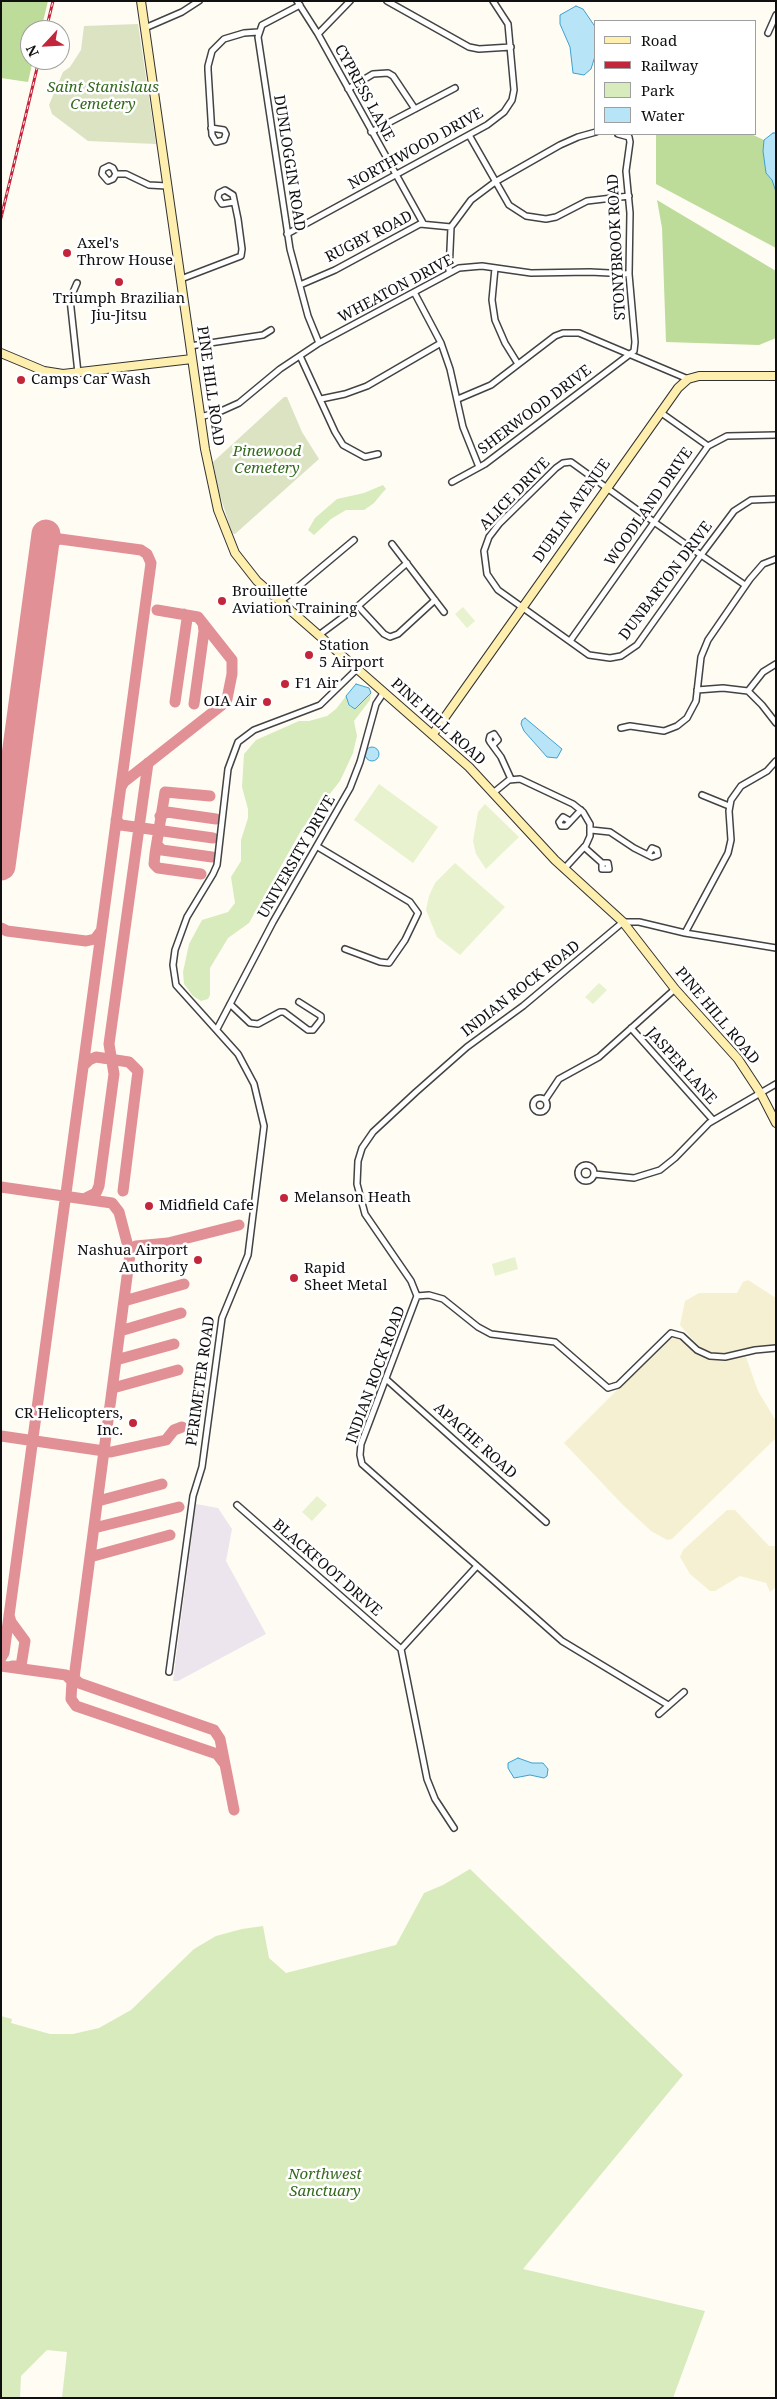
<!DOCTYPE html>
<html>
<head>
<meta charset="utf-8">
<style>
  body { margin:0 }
  #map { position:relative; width:777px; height:2399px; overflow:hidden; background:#fffcf3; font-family:"Noto Serif",serif }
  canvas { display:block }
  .frame { position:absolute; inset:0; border:2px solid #101010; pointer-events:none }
  .legend { position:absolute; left:594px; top:20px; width:162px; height:115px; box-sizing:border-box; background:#fff; border:1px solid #9f9f9f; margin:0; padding:6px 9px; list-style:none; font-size:15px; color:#101010 }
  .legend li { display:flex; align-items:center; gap:10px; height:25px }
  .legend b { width:25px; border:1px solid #9f9f9f }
  .north { position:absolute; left:20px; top:20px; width:50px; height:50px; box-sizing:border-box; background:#fff; border:1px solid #9f9f9f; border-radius:50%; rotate:245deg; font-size:14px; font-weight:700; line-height:20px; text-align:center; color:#101010 }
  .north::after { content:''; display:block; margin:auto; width:18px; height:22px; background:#c3253a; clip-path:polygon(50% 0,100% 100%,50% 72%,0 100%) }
</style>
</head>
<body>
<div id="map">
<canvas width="777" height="2399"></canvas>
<div class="frame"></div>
<ul class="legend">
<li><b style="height:6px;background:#ffefae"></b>Road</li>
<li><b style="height:6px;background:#c3253a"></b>Railway</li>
<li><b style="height:14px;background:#d8ebbc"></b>Park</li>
<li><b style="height:14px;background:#b7e4f7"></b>Water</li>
</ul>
<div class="north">N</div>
</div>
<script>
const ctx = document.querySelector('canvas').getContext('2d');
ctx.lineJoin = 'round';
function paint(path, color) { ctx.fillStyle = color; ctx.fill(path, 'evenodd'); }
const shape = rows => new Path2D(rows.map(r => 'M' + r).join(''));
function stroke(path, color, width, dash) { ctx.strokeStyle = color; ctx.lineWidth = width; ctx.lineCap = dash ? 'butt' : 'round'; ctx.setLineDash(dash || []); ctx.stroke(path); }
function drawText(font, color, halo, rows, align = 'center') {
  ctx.font = font + ' "Noto Serif",serif'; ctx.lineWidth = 5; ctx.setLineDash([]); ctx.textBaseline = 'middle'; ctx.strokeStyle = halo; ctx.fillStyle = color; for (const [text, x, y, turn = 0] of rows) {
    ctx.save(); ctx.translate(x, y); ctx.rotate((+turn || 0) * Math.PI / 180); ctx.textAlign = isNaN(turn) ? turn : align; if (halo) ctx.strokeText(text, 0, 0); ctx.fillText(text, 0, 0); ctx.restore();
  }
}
paint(shape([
  [196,1504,218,1508,232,1529,226,1561,266,1634,178,1681,173,1681]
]), '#ede5ee');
paint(shape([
  [748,1280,776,1298,776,1345,755,1346,726,1353,714,1353,700,1348,680,1325,685,1301,699,1293,737,1293,743,1282],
  [673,1336,682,1340,695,1352,714,1360,746,1357,758,1391,776,1421,776,1438,672,1539,667,1540,651,1531,623,1505,564,1443,667,1340],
  [727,1510,735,1510,769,1546,776,1546,776,1587,770,1592,766,1583,740,1576,715,1591,710,1591,690,1574,680,1557,683,1550]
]), '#f6f0d2');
paint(shape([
  [383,485,386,489,383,492,374,503,364,510,346,510,331,519,314,535,308,530,315,518,337,499,364,493],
  [371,693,370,700,354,721,357,736,353,753,340,781,302,829,249,923,228,938,210,968,210,995,208,999,201,1001,193,996,184,984,183,972,189,944,202,920,228,912,235,903,231,877,241,861,241,840,248,818,248,809,242,787,244,754,256,740,299,721,309,721,327,716,336,709,346,696,349,706,355,709],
  [470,1869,683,2075,523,2269,705,2311,673,2398,62,2398,67,2352,47,2350,21,2376,20,2398,1,2398,1,2016,12,2019,11,2023,50,2034,73,2034,99,2028,131,2010,194,1949,216,1936,242,1929,263,1926,269,1958,286,1973,396,1945,424,1893,443,1885]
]), '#d8ebbc');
paint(shape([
  [1,1,48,1,41,30,30,30,30,60,33,60,28,82,1,78],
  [656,134,751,134,764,140,766,173,772,180,776,192,776,248,656,184],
  [657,200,776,271,776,338,759,345,666,342,662,228]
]), '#bddc9a');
paint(shape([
  [138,24,156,144,88,141,52,114,49,105,63,72,70,67,81,50,84,26],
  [284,397,287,397,302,432,319,459,235,534,232,533,219,492,213,462]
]), '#dbe3c3');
paint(shape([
  [463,607,475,621,467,628,455,614],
  [379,784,438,827,413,863,354,820],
  [485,804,519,837,486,869,476,854,473,841,478,812],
  [455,863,505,907,460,955,437,937,426,910,429,896,435,883],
  [599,983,607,990,593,1004,585,997],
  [515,1257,518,1269,495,1276,492,1264],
  [317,1496,327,1505,312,1521,302,1512]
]), '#e8f2ce');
const water = shape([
  [576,6,583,9,596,28,596,53,591,69,584,75,573,73,570,47,560,24,560,15,576,6],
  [773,133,776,133,776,192,772,180,766,173,763,151,764,140,773,133],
  [356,684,369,688,371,693,355,709,349,705,346,696,356,684],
  [525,718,562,749,557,758,547,757,524,731,521,724,522,720,525,718],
  '365 754a7 7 0 1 1 14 0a7 7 0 1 1-14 0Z',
  [518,1758,532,1763,543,1763,548,1769,547,1776,544,1778,530,1775,514,1778,508,1768,508,1763,518,1758]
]);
paint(water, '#b7e4f7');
stroke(water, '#3da1cf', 1);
stroke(shape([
  [175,702,187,619,184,614],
  [194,704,204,631,203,623],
  [121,787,124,782,222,705,227,699,232,674,232,660,198,617,157,610],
  [160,816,167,812,216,819],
  [116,820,121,825,213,838],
  [157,845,162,850,212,857],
  [201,874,158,868,154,864,155,854,165,792,210,796],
  [1,928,7,931,86,941,95,939,101,931],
  [83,1066,89,1060,96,1057,129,1062,138,1071,123,1191],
  [1,1187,112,1203,119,1212,130,1254,74,1678,79,1683,214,1730,220,1739,234,1810],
  [86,1198,96,1193,99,1186,114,1074,109,1044,148,763],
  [136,1246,168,1243,239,1225],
  [124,1301,184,1284],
  [120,1331,181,1313],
  [116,1360,174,1344],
  [113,1388,178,1370],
  [1,1436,111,1452,166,1440,174,1430,182,1427],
  [98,1501,162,1484],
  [94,1528,179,1507],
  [90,1557,170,1535],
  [9,1615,11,1622,25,1641,21,1666,12,1666],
  [1,1658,4,1653,151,563,147,554,141,550,60,539,49,543,43,555],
  [1,1666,66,1675,72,1681,71,1699,76,1706,217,1754,224,1763]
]), '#e19096', 11);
stroke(shape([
  [1,866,46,534]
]), '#e19096', 29);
const street = shape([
  [297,1,318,34,423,223],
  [387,1,469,47,479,49,511,47],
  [300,5,262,25,258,37,290,249,308,316,319,343],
  [145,28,182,12,199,1],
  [768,33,776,15],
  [318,34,350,1],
  [348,89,373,74,388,73,393,76,415,109],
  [211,128,224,130,226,134,224,140,216,142,212,135,208,70,208,66,212,51,224,39,244,33,258,32],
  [371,132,455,88],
  [469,135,509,205,526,216,546,219,556,217,587,201,629,196],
  [116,174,113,168,109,166,103,169,102,174,108,181,113,179,116,174,126,174,149,185,167,186],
  [287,234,487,125,504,112,512,100,514,90,508,24,493,1],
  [495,268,492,300,495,320,505,343,518,364],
  [449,272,451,227,471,200,495,182,560,145,578,137,596,132],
  [181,279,241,256,242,249,238,219,233,195,225,190,219,193,218,198,222,204,234,202],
  [77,283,70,299,78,373],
  [300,285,335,270,420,224,451,227],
  [414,292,441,343,450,369,463,427,479,467],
  [190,346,263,335,271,330],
  [300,356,335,432,343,445,365,457,378,454],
  [321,399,345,394,367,386,441,343],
  [458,399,491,385,555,336,563,333,579,333,688,379],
  [660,412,708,446],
  [200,417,219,412,239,403,280,369,319,343,459,268,482,266,531,273,590,272,629,274],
  [452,482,485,464,634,351,635,342,629,274,630,213,626,171,630,142,629,137,618,134],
  [392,544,444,612],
  [745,585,701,555,654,522,571,462,563,463,556,468,499,524,489,537,484,551,487,574,498,590,589,655,610,658,621,656,637,645,701,555,734,511,751,500,776,499],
  [280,602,354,540],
  [358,606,384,634,390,637,398,634,435,600],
  [319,635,358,606,407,563],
  [570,641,708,446,727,436,776,435],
  [697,690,723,688,748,691,762,705,776,723],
  [748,691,763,672,776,664],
  [621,728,630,726,664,731,677,726,687,718,696,701,701,657,708,640,750,579,763,564,776,559],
  [493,745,498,740,494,734,490,736,489,740,490,742,501,757,511,779],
  [493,793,509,780,520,779,573,804,583,812,590,824,590,836,586,845,564,869],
  [702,795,729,806],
  [570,821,563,817,559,822,561,826,566,826,567,825,581,810],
  [591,830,610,832,634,848,652,857,658,855,657,850,652,848,648,855],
  [318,847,410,902,418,913,405,940,389,963,380,962,345,949],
  [584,847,602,863,602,869,609,869,608,863,602,863],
  [685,933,728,853,731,840,729,811,731,800,741,786,767,771,776,761],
  [230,1004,250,1023,258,1024,280,1012,284,1012,308,1030,313,1030,321,1020,321,1016,299,1002],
  [631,1028,713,1120],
  [217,1029,273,922,350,788,360,762,376,704,384,692],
  '533 1105a7 7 0 1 1 14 0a7 7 0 1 1-14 0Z',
  [545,1100,559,1079,599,1057,675,989],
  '578 1173a8 8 0 1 1 16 0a8 8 0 1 1-16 0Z',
  [594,1174,634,1178,660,1170,675,1158,709,1123,776,1084],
  [417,1296,429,1295,443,1299,478,1327,491,1334,555,1342,608,1388,618,1385,671,1333,682,1336,697,1350,710,1356,725,1357,755,1350,776,1348],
  [386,1379,546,1522],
  [237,1505,401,1649],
  [169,1672,193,1496,202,1467,222,1318,248,1255,264,1126,254,1084,238,1054,176,985,173,965,175,950,187,917,213,874,217,865,228,769,238,742,254,730,320,705,357,669],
  [668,1705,562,1641,362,1464,360,1455,361,1444,417,1296,411,1281,365,1214,357,1184,358,1161,362,1148,373,1132,416,1092,467,1047,523,1006,623,922,639,922,685,933,776,948],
  [659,1714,684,1692],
  [454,1828,435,1799,427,1779,401,1649,477,1566]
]);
const secondary = shape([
  [141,1,205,449,218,510,235,553,257,581,469,767,555,860,623,922,675,989,738,1059,761,1094,776,1123],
  [1,353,44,371,63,374,192,359],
  [433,734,678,388,688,379,699,376,776,376]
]);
stroke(street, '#434343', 8);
stroke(secondary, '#323232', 10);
stroke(street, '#fff', 5);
stroke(secondary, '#ffefae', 8);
const rail = shape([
  [46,30,53,1],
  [1,218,39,60]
]);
stroke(rail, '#c3253a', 3);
stroke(rail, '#fff', 1, [4]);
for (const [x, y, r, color] of [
  [67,253,5,"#c3253a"],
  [119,282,5,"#c3253a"],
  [21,380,5,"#c3253a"],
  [222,601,5,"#c3253a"],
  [309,655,5,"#c3253a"],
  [285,684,5,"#c3253a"],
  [267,702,5,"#c3253a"],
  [284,1198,5,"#c3253a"],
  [149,1206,5,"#c3253a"],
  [198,1260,5,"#c3253a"],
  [294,1278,5,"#c3253a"],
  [133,1423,5,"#c3253a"]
]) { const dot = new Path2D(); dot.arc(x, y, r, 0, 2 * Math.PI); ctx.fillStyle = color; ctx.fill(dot); stroke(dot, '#fff', 2); }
drawText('italic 15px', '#346a1e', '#fff', [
  ["Saint Stanislaus",103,88],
  ["Cemetery",103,105],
  ["Pinewood",267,452],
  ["Cemetery",267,469],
  ["Northwest",325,2175],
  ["Sanctuary",325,2192]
]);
drawText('15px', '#101010', '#fff', [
  ["CYPRESS LANE",364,93,61],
  ["NORTHWOOD DRIVE",416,149,-29],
  ["DUNLOGGIN ROAD",289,163,81],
  ["RUGBY ROAD",369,237,-27],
  ["STONYBROOK ROAD",617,247,-93],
  ["WHEATON DRIVE",396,289,-28],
  ["PINE HILL ROAD",210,386,82],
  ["SHERWOOD DRIVE",535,410,-37],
  ["ALICE DRIVE",515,494,-46],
  ["WOODLAND DRIVE",649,507,-55],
  ["DUBLIN AVENUE",572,511,-55],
  ["DUNBARTON DRIVE",666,581,-53],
  ["PINE HILL ROAD",438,722,42],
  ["UNIVERSITY DRIVE",297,857,-60],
  ["INDIAN ROCK ROAD",521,989,-38],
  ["PINE HILL ROAD",717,1016,50],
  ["JASPER LANE",681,1066,48],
  ["INDIAN ROCK ROAD",376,1375,-70],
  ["PERIMETER ROAD",201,1381,-82],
  ["APACHE ROAD",475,1441,42],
  ["BLACKFOOT DRIVE",327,1568,41]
]);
drawText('15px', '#101010', '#fff', [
  ["Axel's",77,244],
  ["Throw House",77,261],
  ["Triumph Brazilian",119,299,"center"],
  ["Jiu-Jitsu",119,316,"center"],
  ["Camps Car Wash",31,380],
  ["Brouillette",232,592],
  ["Aviation Training",232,609],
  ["Station",319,646],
  ["5 Airport",319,663],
  ["F1 Air",295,684],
  ["OIA Air",257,702,"right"],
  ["Melanson Heath",294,1198],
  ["Midfield Cafe",159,1206],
  ["Nashua Airport",188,1251,"right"],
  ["Authority",188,1268,"right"],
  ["Rapid",304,1269],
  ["Sheet Metal",304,1286],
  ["CR Helicopters,",123,1414,"right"],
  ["Inc.",123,1431,"right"]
], 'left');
</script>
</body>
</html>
